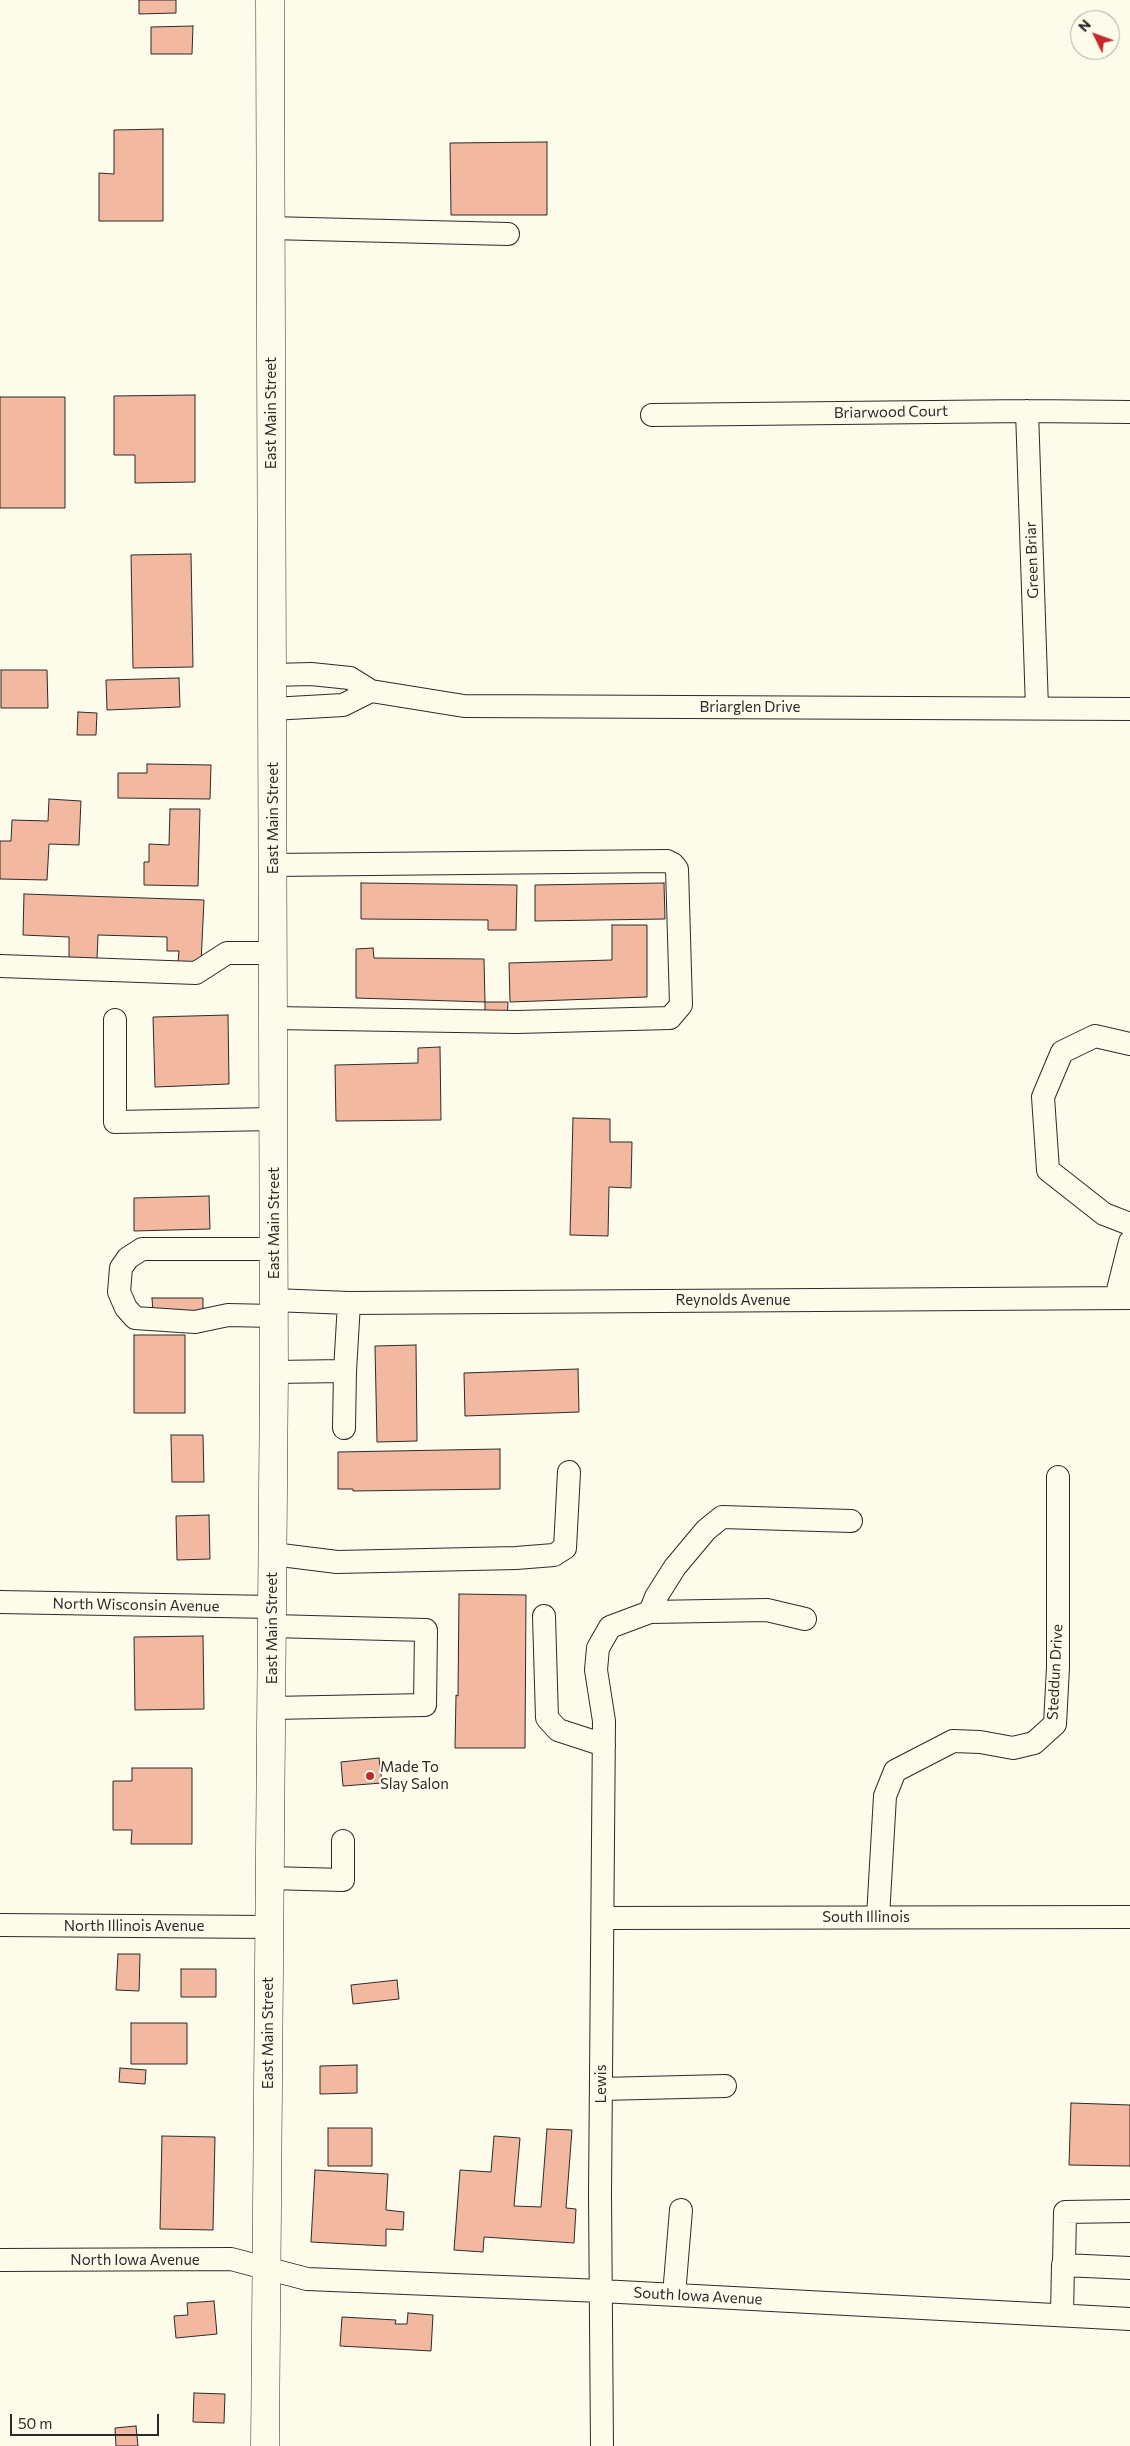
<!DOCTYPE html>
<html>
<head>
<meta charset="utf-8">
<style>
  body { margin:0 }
  #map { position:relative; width:1130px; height:2446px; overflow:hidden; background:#fdfbea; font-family:Commissioner,sans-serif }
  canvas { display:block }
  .north { position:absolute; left:1070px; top:10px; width:50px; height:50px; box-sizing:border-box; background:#fdfbea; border:1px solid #a9a89e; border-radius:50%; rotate:312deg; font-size:14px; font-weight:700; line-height:20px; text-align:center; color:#2b2b2b }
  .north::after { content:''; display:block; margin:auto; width:18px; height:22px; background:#c62828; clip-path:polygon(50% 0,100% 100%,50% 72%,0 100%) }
  .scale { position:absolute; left:10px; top:2414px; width:149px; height:22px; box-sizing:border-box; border:2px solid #2b2b2b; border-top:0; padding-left:6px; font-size:15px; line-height:18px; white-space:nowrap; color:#2b2b2b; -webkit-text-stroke:4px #fdfbea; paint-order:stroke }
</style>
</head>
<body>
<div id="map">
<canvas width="1130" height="2446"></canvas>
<div class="north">N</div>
<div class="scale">50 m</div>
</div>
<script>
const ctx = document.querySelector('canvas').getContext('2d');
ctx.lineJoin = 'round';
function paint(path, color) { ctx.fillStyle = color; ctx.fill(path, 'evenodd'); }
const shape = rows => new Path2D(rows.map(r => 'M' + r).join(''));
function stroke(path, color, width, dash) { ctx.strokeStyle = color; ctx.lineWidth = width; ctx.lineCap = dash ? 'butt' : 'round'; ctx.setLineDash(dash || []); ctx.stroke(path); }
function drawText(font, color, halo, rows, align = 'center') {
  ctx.font = font + ' Commissioner,sans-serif'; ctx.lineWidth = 4; ctx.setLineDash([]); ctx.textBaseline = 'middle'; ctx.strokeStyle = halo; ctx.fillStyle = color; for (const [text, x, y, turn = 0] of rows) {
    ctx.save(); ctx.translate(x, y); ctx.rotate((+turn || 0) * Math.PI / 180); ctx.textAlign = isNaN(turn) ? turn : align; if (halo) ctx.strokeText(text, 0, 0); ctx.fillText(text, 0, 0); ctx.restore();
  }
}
const building = shape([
  [139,0,176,0,176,13,139,14,139,0],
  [193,26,192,54,151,54,151,27,193,26],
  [163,129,163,221,99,221,99,173,114,174,114,130,163,129],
  [547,142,547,215,451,215,450,143,547,142],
  [195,395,195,482,135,483,135,455,114,455,114,396,195,395],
  [0,397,65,397,65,508,0,508,0,397],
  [191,554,193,667,133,668,131,555,191,554],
  [1,670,47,670,48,708,1,708,1,670],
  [179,678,180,707,107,710,106,680,179,678],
  [78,712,97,713,96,735,77,735,78,712],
  [147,764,211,765,210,799,118,798,118,773,147,773,147,764],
  [49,799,81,801,79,845,49,844,47,880,0,879,0,841,11,841,12,820,48,821,49,799],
  [170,809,200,809,198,886,144,885,144,862,149,862,149,844,169,845,170,809],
  [361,883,517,885,516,930,488,930,488,920,361,919,361,883],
  [664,883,665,919,535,921,535,885,664,883],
  [24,894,204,900,201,963,178,962,179,951,167,951,167,937,98,935,97,959,69,958,69,937,23,935,24,894],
  [612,925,647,925,647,997,510,1002,509,963,612,960,612,925],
  [373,948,374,958,484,959,485,1002,356,998,356,949,373,948],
  [485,1002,508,1002,507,1023,485,1024,485,1002],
  [228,1015,229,1084,155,1087,153,1017,228,1015],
  [440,1047,441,1120,336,1121,335,1065,418,1063,418,1048,440,1047],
  [573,1118,610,1119,610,1142,632,1142,631,1188,609,1187,608,1236,570,1235,573,1118],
  [209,1196,210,1229,134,1231,134,1198,209,1196],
  [152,1298,203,1298,203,1312,153,1312,152,1298],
  [134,1335,185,1335,185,1413,134,1413,134,1335],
  [416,1345,417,1441,377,1442,375,1346,416,1345],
  [578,1369,579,1412,465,1416,464,1373,578,1369],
  [171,1435,203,1435,204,1482,172,1482,171,1435],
  [500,1449,500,1489,353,1491,353,1489,338,1489,338,1452,500,1449],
  [209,1515,210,1559,177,1560,176,1516,209,1515],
  [459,1594,526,1595,525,1748,455,1748,456,1695,458,1696,459,1594],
  [203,1636,204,1709,135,1710,134,1637,203,1636],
  [379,1758,382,1783,343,1786,341,1762,379,1758],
  [132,1768,192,1768,192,1844,131,1844,132,1830,113,1830,113,1781,132,1781,132,1768],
  [118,1954,140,1954,139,1991,116,1990,118,1954],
  [181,1969,216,1969,216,1997,181,1997,181,1969],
  [397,1980,399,1999,353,2004,351,1985,397,1980],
  [131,2023,187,2023,187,2064,131,2064,131,2023],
  [357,2065,357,2093,320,2094,320,2066,357,2065],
  [120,2068,146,2070,145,2084,119,2082,120,2068],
  [1071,2103,1130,2105,1130,2166,1069,2165,1071,2103],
  [328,2128,372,2128,372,2166,328,2166,328,2128],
  [547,2129,572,2130,566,2208,576,2209,574,2243,484,2237,483,2252,454,2250,460,2170,491,2172,494,2136,520,2138,514,2206,541,2207,547,2129],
  [162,2136,215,2137,213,2230,160,2229,162,2136],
  [315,2170,388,2174,386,2210,404,2212,403,2230,386,2229,386,2246,311,2242,315,2170],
  [214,2301,217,2334,176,2338,174,2316,188,2315,187,2303,214,2301],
  [408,2313,433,2315,431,2351,340,2346,342,2317,396,2320,395,2324,407,2324,408,2313],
  [194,2393,225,2394,224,2423,193,2422,194,2393],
  [136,2426,138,2446,116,2446,115,2428,136,2426]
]);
paint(building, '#f2b8a0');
stroke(building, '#2b2b2b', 1);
const minor = shape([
  [270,228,508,234],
  [1027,411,1037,708],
  [652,415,1027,411,1130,412],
  [272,675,311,674,350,678,371,691,464,706,1130,709],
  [272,709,343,705,371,691],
  [273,865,667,861,673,864,677,869,681,1005,670,1018,517,1022,274,1018],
  [0,966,196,973,227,953,274,953],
  [115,1020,115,1122,273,1119],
  [1130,1044,1095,1036,1062,1052,1043,1097,1048,1170,1104,1214,1130,1224],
  [1116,1298,1130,1242],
  [273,1300,349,1303,1130,1298],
  [273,1316,228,1315,195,1322,135,1318,126,1308,119,1292,121,1268,128,1258,142,1249,274,1249],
  [345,1371,349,1303],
  [274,1372,345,1371,344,1428],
  [273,1554,337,1562,516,1558,554,1555,565,1548,569,1472],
  [0,1602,272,1607],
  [650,1612,656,1597,675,1567,706,1530,722,1517,851,1521],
  [544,1616,547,1718,558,1730,604,1745],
  [272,1626,426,1630,425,1705,272,1708],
  [269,1878,343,1880,343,1841],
  [878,1917,885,1796,895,1771,953,1741,980,1742,1013,1748,1034,1743,1055,1724,1058,1668,1058,1477],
  [603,1918,1130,1917],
  [0,1925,268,1927],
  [601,2089,725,2086],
  [0,2260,231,2259,307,2279,601,2291,1130,2319],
  [1064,2265,1065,2212,1130,2211],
  [674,2295,681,2210],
  [1062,2315,1063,2265,1130,2268],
  [602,2446,600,2194,604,1721,596,1670,598,1648,610,1627,650,1612,767,1610,805,1619]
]);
const major = shape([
  [265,2446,274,1372,270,0]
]);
stroke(minor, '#2b2b2b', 24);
stroke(major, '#2b2b2b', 29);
stroke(minor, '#fdfbea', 22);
stroke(major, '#fdfbea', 28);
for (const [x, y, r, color] of [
  [370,1776,5,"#c62828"]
]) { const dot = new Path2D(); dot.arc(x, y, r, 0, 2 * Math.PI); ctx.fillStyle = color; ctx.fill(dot); stroke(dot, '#fdfbea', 2); }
drawText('15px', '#2b2b2b', '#fdfbea', [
  ["Briarwood Court",891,412,-1],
  ["East Main Street",271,413,-90],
  ["Green Briar",1032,560,-92],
  ["Briarglen Drive",750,707],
  ["East Main Street",273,818,-90],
  ["East Main Street",274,1223,-90],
  ["Reynolds Avenue",733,1300],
  ["North Wisconsin Avenue",136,1605,1],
  ["East Main Street",272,1628,-90],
  ["Steddun Drive",1055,1672,-87],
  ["South Illinois",866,1917],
  ["North Illinois Avenue",134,1926],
  ["East Main Street",268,2033,-90],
  ["Lewis",601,2084,-90],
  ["North Iowa Avenue",135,2260],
  ["South Iowa Avenue",698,2296,3]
]);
drawText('15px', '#2b2b2b', '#fdfbea', [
  ["Made To",380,1767],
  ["Slay Salon",380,1784]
], 'left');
</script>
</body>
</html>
